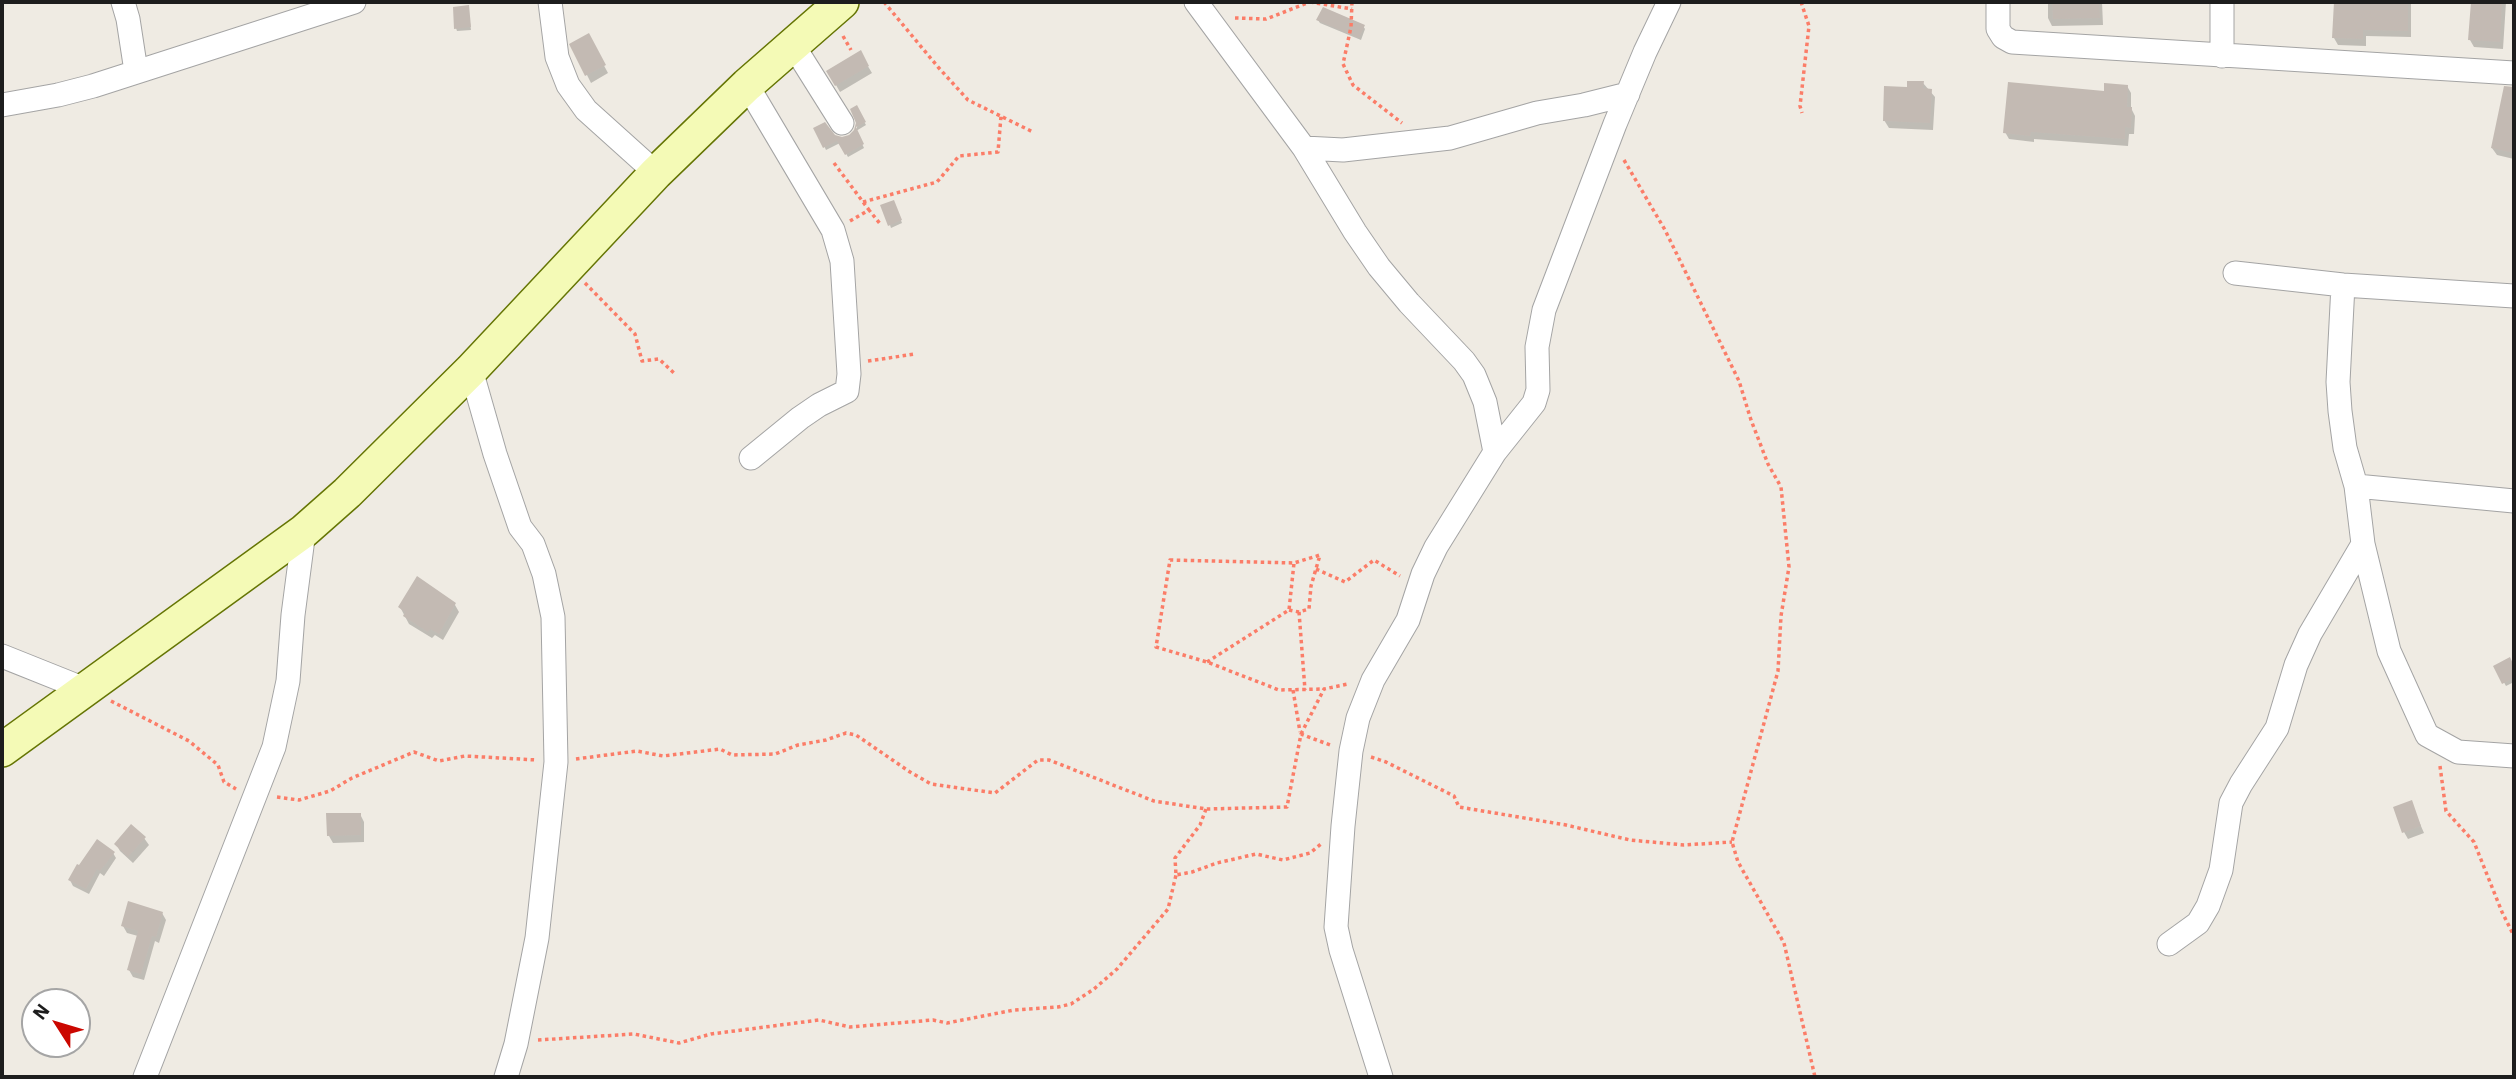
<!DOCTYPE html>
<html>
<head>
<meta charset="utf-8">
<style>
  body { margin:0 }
  #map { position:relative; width:2516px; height:1079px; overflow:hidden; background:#efebe3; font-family:"IBM Plex Sans",sans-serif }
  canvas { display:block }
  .frame { position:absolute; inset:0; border:4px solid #1d1d1d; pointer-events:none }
  .north { position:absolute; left:21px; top:988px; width:70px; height:70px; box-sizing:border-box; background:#fff; border:2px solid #a5a5a5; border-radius:50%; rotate:307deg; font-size:19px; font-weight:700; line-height:28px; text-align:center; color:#1d1d1d }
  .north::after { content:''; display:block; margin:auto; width:24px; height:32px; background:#cb0700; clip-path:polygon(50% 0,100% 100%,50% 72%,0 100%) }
</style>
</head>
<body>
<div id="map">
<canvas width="2516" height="1079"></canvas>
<div class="frame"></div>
<div class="north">N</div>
</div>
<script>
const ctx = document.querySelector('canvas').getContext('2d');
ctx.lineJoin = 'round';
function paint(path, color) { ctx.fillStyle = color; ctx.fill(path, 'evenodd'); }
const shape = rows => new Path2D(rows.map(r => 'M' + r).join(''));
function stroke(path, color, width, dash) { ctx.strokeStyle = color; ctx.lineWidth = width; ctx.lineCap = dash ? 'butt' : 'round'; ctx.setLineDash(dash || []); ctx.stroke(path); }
paint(shape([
  [2048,2,2102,2,2103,25,2052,26,2048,18],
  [2336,2,2411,2,2411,37,2366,36,2366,46,2338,45,2334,38],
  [2473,2,2506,2,2503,49,2474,47,2470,40],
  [468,7,471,30,457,31,456,28],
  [1318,20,1363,26,1365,29,1361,40,1320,23],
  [588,36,608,73,591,83,572,45],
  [860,53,872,73,840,92,828,71],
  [1923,83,1935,97,1933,130,1889,128,1884,120,1909,89],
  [2127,86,2131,93,2131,108,2135,116,2134,134,2129,134,2128,146,2034,139,2034,142,2009,139,2005,132],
  [2503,98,2514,101,2514,159,2497,155,2492,148],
  [856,108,866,125,856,131,864,148,848,157,840,143,826,150,816,128,842,139,850,137,856,131,858,123],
  [895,205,902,223,891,228,890,225],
  [455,605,459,612,443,640,435,635,432,638,409,624,400,607],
  [2509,659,2514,669,2514,682,2506,686,2495,666],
  [2411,803,2424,833,2408,839,2404,832],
  [360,814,364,822,364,842,333,843,329,836,328,815],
  [144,838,149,845,133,863,120,851,116,844],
  [113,853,116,858,104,876,100,873,89,894,73,886,70,880],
  [162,913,166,920,159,943,155,941,144,980,133,977,129,970,138,936,127,933,123,926]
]), '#0003');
paint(shape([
  [2052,2,2099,2,2100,18,2053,19],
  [2334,2,2408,2,2408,31,2363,30,2363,39,2332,38],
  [2471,2,2502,2,2500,42,2468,40],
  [469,5,471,27,454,29,453,7],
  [1323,7,1365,25,1359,38,1316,20],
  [589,33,606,65,585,76,569,44],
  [861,50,869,66,835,86,826,71],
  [1907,81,1924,81,1923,88,1932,89,1930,123,1883,121,1884,86,1907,87],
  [2008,82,2104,91,2104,83,2128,85,2127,107,2132,107,2131,128,2125,127,2125,139,2031,132,2030,136,2003,133],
  [2504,86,2514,87,2514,153,2491,148],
  [857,105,866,122,856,127,864,144,845,155,837,141,823,148,813,128,825,122,835,135,842,137,849,135,854,130,856,123,850,109],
  [894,200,902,220,888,226,880,205],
  [417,576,456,603,439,634,430,629,428,632,403,616,405,612,398,607],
  [2510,657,2514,666,2514,678,2502,684,2493,666],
  [2412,800,2421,826,2402,833,2393,807],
  [326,813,361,813,361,835,327,836],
  [131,824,146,837,128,857,114,844],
  [97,839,115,852,100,871,97,869,86,889,68,880,77,864,79,865],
  [128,901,163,912,156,937,152,936,141,974,127,970,138,931,121,926]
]), '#c3bab3');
const street = shape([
  [123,2,128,19,136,71],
  [550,2,557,57,568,85,586,110,656,173],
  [1196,2,1304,148,1355,232,1379,267,1409,303,1464,361,1474,375,1485,402,1495,452],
  [1998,2,1998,29,2003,37,2012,42,2514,73],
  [2222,2,2222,56],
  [793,45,842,123],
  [747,85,833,230,842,261,849,374,847,391,819,405,800,418,751,458],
  [2,105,58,95,93,86,354,2],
  [1304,148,1343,150,1450,138,1537,113,1584,105,1628,94],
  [2235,273,2343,285,2514,296],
  [2343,285,2338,382,2340,411,2345,448,2356,486,2363,544,2389,651,2427,735,2458,752,2514,756],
  [471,370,495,454,520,527,533,544,544,574,553,617,556,762,537,938,516,1044,506,1077],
  [2356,486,2514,501],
  [2,656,87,690],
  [2169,944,2198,923,2208,906,2221,870,2231,803,2241,784,2277,728,2296,665,2310,634,2363,544],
  [145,1077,274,747,288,681,293,615,304,531],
  [1381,1077,1341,950,1336,927,1343,826,1351,751,1358,718,1373,680,1408,620,1423,574,1436,547,1495,452,1534,403,1538,390,1537,347,1544,310,1615,124,1645,52,1669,2]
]);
const secondary = shape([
  [2,750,304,531,347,493,471,370,656,173,747,85,842,2]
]);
stroke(street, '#a4a4a4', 25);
stroke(secondary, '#657504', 36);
stroke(shape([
  [884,2,938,67,968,100,1033,132],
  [1310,2,1352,9],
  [1352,2,1351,27,1343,64,1353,85,1402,123],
  [1801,2,1809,26,1800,106,1802,113],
  [1235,18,1266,19,1310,2],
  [843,36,851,50],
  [1624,160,1665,230,1739,381,1751,420,1768,464,1781,487,1789,567,1781,616,1778,671,1732,842,1738,862,1784,943,1815,1077],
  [834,163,869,210],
  [863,202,937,182,959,156,998,152,1001,116],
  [850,221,869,210,881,225],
  [585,283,635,334,642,361,659,359,675,374],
  [868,361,915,354],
  [1316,569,1345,582,1374,560,1400,576],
  [1289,610,1299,612,1309,609,1311,586,1320,555,1294,563,1170,560,1156,647,1207,662,1279,690,1324,689],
  [1299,612,1305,690],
  [1207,662,1289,610,1294,563],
  [1293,690,1300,732],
  [111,701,189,741,218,765,224,782,236,789],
  [1301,734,1324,689,1348,684],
  [1371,757,1386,762,1454,796,1459,807,1566,825,1630,840,1684,845,1732,842],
  [576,759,637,751,663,756,720,749,732,755,775,754,798,745,826,740,846,733,856,735,910,772,931,784,995,793,1038,760,1049,760,1154,801,1206,809,1287,807,1301,734,1330,745],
  [2440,766,2446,811,2474,842,2502,912,2514,936],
  [277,797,299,800,330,791,352,778,414,752,439,761,465,756,537,760],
  [1206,809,1200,825,1175,858,1176,875,1192,872,1217,863,1256,854,1283,860,1310,853,1321,844],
  [538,1040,634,1034,679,1043,711,1034,819,1020,850,1027,933,1020,947,1023,1014,1010,1058,1007,1071,1004,1094,989,1117,969,1168,909,1176,875]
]), '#fb7d68', 3.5, [3.5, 3.5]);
stroke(street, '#fff', 23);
stroke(secondary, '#f4fab6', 33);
</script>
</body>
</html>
